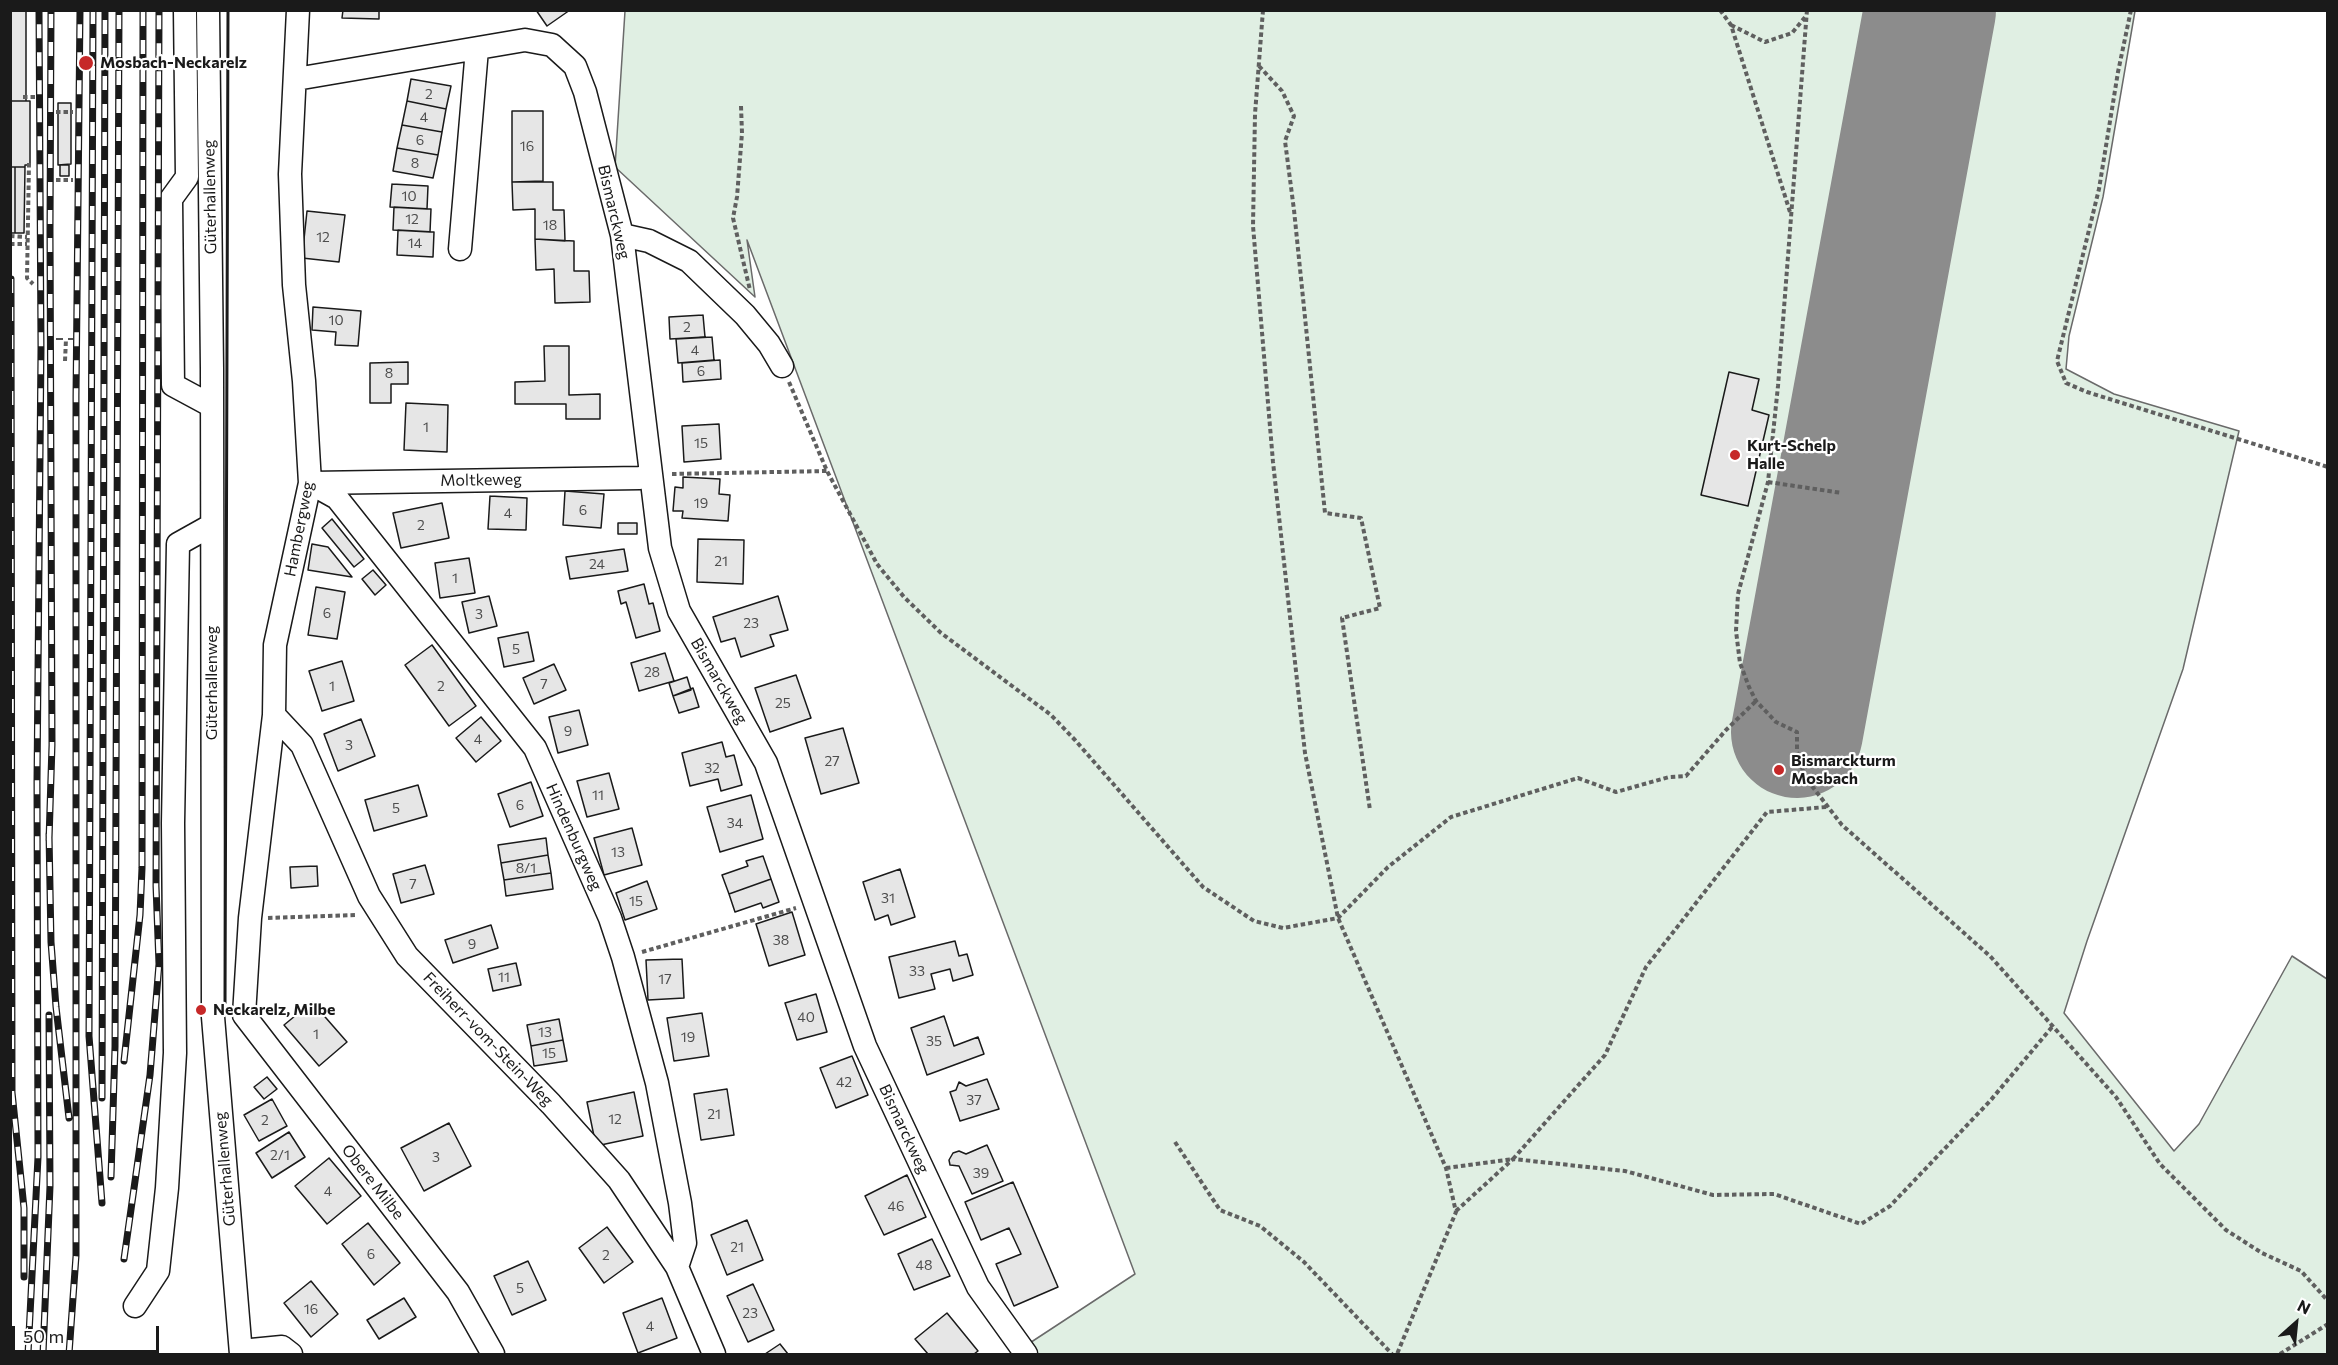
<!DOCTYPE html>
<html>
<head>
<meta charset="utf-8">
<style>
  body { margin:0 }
  #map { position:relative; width:2338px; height:1365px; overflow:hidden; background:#fff; font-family:Commissioner,sans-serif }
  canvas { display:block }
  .frame { position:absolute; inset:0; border:12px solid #1a1a1a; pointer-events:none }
  .north { position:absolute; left:2266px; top:1293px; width:60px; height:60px; -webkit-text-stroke:4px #fff; paint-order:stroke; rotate:27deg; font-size:16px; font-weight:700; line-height:24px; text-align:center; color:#1a1a1a }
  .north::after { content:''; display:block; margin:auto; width:21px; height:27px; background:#1a1a1a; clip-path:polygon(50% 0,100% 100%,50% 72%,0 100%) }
  .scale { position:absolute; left:12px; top:1326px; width:147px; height:27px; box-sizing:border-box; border:3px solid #1a1a1a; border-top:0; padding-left:8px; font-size:18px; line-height:21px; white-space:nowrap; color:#1a1a1a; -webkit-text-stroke:4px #fff; paint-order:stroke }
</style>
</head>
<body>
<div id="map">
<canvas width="2338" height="1365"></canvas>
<div class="frame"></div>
<div class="north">N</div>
<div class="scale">50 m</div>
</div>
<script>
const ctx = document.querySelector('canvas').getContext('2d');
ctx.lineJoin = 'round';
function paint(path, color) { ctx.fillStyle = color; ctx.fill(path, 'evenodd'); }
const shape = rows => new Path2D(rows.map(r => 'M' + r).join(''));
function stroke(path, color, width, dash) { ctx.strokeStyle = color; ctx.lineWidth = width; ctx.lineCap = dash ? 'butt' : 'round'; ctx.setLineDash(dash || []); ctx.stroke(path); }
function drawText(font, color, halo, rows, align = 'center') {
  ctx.font = font + ' Commissioner,sans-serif'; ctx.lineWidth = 4.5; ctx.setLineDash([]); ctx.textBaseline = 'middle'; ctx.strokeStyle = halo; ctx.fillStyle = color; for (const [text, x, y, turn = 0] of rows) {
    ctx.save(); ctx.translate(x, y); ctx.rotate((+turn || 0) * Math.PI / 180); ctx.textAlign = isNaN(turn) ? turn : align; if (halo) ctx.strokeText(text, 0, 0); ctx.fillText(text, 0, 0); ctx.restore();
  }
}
const green = shape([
  [625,11,2135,11,2103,197,2069,336,2066,369,2114,394,2239,431,2183,669,2087,941,2064,1013,2174,1151,2199,1124,2292,956,2327,979,2327,1354,1013,1354,1135,1274,747,240,755,297,615,167,625,11]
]);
paint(green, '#e0efe3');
stroke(green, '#6a6a6a', 1.5);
stroke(shape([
  [1797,732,1930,10]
]), '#8c8c8c', 132);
const building = shape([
  [10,10,26,10,26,101,10,101,10,10],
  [343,10,379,10,379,19,342,18,343,10],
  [536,10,570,10,547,26,536,10],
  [411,79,451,86,446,109,407,101,411,79],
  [10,101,30,101,30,165,25,165,25,167,10,167,10,101],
  [407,101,446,109,442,132,402,125,407,101],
  [58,103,71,103,71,164,58,165,58,103],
  [512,111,543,111,543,181,512,182,512,111],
  [402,125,442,132,438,155,397,148,402,125],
  [397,148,438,155,433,178,393,171,397,148],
  [60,165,69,165,69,176,60,176,60,165],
  [10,167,15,167,15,233,10,233,10,167],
  [15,167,25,167,24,233,15,233,15,167],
  [512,182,553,182,553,210,564,210,565,241,535,239,535,209,513,210,512,182],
  [392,184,428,186,427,209,390,207,392,184],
  [394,207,431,209,430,232,393,230,394,207],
  [307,211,345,215,339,262,302,258,307,211],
  [398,230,434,232,433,257,397,255,398,230],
  [535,239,574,241,574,271,589,271,590,302,555,303,554,269,536,270,535,239],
  [313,307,361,311,358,346,335,345,336,332,312,330,313,307],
  [703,315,705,337,670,339,669,317,703,315],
  [712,337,714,360,678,363,676,339,712,337],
  [544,346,569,346,569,395,600,394,600,419,566,419,566,404,515,404,515,382,545,381,544,346],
  [720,360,721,379,683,382,682,363,720,360],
  [408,362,408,384,391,384,391,403,370,403,370,363,408,362],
  [1729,372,1759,379,1752,410,1769,415,1748,506,1701,495,1729,372],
  [406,403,448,405,447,452,404,450,406,403],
  [719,424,721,459,684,462,682,426,719,424],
  [683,477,720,479,719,494,730,495,728,521,682,518,683,511,673,511,675,487,683,488,683,477],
  [565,491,604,494,601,528,563,525,565,491],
  [490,496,527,498,526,530,488,529,490,496],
  [442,503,449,538,401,548,393,513,442,503],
  [332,519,364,559,354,567,322,528,332,519],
  [618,523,637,523,637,534,618,534,618,523],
  [698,539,744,540,743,584,697,582,698,539],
  [312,544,328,547,352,577,308,570,312,544],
  [624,549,628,571,570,579,566,557,624,549],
  [469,558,475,593,440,598,435,563,469,558],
  [373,570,386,585,375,595,362,579,373,570],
  [644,584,649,604,653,603,660,631,636,638,626,602,621,604,618,591,644,584],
  [316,587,345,592,337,639,308,635,316,587],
  [489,596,497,626,469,633,462,602,489,596],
  [778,596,788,630,770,635,774,646,741,657,735,638,721,642,713,617,778,596],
  [528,632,534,661,504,667,498,638,528,632],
  [432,645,476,706,449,726,405,665,432,645],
  [665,653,674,681,639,691,631,663,665,653],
  [342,661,354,701,322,711,309,671,342,661],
  [554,664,566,690,534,704,523,678,554,664],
  [796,675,811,718,770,732,755,688,796,675],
  [687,677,691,690,673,696,669,683,687,677],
  [693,688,699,707,679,713,673,696,693,688],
  [579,710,588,745,558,753,549,717,579,710],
  [481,717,501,741,476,762,456,738,481,717],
  [361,719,375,756,338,771,324,734,361,719],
  [843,728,859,783,821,794,805,738,843,728],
  [722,742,726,757,734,755,742,785,721,791,718,779,690,786,682,753,722,742],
  [609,773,619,809,587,817,577,781,609,773],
  [531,782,543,816,510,827,498,794,531,782],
  [418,785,427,816,374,831,365,800,418,785],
  [751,795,763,839,720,852,707,807,751,795],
  [632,828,642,865,604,875,594,838,632,828],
  [546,838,548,855,501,863,498,845,546,838],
  [548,855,551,873,504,880,501,863,548,855],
  [763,856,771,879,729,894,722,875,748,866,746,861,763,856],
  [425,865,434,894,401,903,393,874,425,865],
  [317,866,318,886,291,888,290,867,317,866],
  [900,869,915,917,891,925,888,915,875,920,863,882,900,869],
  [551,873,553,889,506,896,504,880,551,873],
  [771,879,779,902,763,908,761,903,735,912,729,894,771,879],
  [647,881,657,909,625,920,616,893,647,881],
  [792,912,805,955,769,966,756,924,792,912],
  [491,925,498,948,453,963,445,940,491,925],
  [955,941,959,956,967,954,973,975,953,981,950,969,931,974,935,989,899,998,889,957,955,941],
  [682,959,684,998,648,1000,646,960,682,959],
  [516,963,521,985,493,991,488,969,516,963],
  [816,994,827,1032,797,1040,785,1003,816,994],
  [312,1002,347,1042,319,1066,284,1025,312,1002],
  [702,1013,709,1056,674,1061,667,1018,702,1013],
  [944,1016,954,1046,978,1037,984,1054,927,1075,911,1028,944,1016],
  [559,1019,563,1040,531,1046,527,1025,559,1019],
  [563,1040,567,1061,534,1066,531,1046,563,1040],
  [852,1056,868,1095,836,1108,820,1068,852,1056],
  [267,1077,277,1089,264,1099,254,1087,267,1077],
  [987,1079,999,1109,960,1121,950,1092,956,1090,959,1082,966,1086,987,1079],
  [727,1089,734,1135,701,1140,694,1094,727,1089],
  [634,1092,643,1136,596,1146,587,1102,634,1092],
  [272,1099,287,1126,259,1141,244,1115,272,1099],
  [449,1123,471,1166,424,1191,401,1148,449,1123],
  [289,1132,305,1157,272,1178,256,1153,289,1132],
  [987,1145,1003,1181,972,1194,959,1166,950,1165,949,1160,953,1153,959,1151,966,1154,987,1145],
  [329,1158,361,1196,327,1224,295,1186,329,1158],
  [907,1175,926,1217,884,1235,865,1196,907,1175],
  [1013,1182,1058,1287,1014,1306,996,1264,1021,1254,1009,1228,981,1240,965,1202,1013,1182],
  [747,1220,763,1260,727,1275,711,1235,747,1220],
  [368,1223,400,1263,374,1285,342,1244,368,1223],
  [607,1227,633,1262,604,1283,579,1248,607,1227],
  [932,1239,950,1276,914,1290,898,1254,932,1239],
  [528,1261,546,1300,512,1315,494,1276,528,1261],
  [311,1281,338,1314,311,1337,284,1303,311,1281],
  [753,1284,774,1330,748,1342,727,1296,753,1284],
  [404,1298,416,1317,379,1339,367,1320,404,1298],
  [662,1298,677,1338,638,1353,623,1313,662,1298],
  [947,1313,978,1351,974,1354,928,1354,915,1339,947,1313],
  [780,1344,788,1354,765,1354,780,1344]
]);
paint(building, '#e6e6e6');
stroke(building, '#1a1a1a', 1.5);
const minor = shape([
  [185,10,187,177,171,199,173,385,212,406],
  [208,10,212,369,213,1017,241,1354],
  [296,79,525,40,552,45,575,66,585,92,622,235,660,548,679,611,766,763,865,1046,978,1287,1026,1354],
  [622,235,649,241,689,261,745,315,769,344,782,366],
  [460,249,477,49],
  [310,483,337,498,535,748,610,918,623,957,657,1083,680,1203,685,1243,677,1267],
  [312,483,640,478,651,475],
  [274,715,302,745,369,896,407,956,551,1104,619,1180,677,1267,714,1354],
  [244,1015,250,918,274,715,275,645,310,483,304,381,294,285,290,174,298,10],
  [244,1015,458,1292,493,1354],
  [135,1306,158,1271,167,1188,175,1053,173,823,178,544,212,525],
  [241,1351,282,1347,291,1354]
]);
stroke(minor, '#1a1a1a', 25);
stroke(shape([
  [1263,10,1255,114,1253,226,1273,462,1305,753,1338,918,1446,1168,1456,1212,1397,1354],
  [1720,10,1731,25,1790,212],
  [1807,10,1778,386,1768,482,1738,594,1736,631,1740,663,1749,687,1756,701,1776,722,1797,732,1797,752,1805,777,1842,825,1990,956,2116,1097,2160,1164,2226,1230,2262,1253,2301,1271,2328,1301],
  [2131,10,2118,72,2099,189,2057,361,2066,383,2087,392,2328,467],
  [1731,25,1765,42,1792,33,1806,16],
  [1259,66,1282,91,1294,116,1285,141,1294,210,1325,513,1361,518,1380,608,1342,618,1370,810],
  [23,97,35,97],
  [741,106,742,133,737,197,733,218,750,290],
  [56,112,73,112],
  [29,163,27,278,33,284],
  [56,180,73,180],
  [10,236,27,237],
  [10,244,27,244],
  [65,361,66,339],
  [789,382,827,471,877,564,904,597,941,633,1051,715,1075,740,1203,887,1254,921,1283,928,1338,918,1388,867,1451,817,1578,778,1616,792,1669,777,1686,776,1726,730,1756,701],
  [672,474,827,471],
  [1768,482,1842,493],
  [268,918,357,915],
  [642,952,796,908],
  [1175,1142,1220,1210,1260,1226,1304,1262,1392,1354],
  [1446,1168,1513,1159,1605,1055,1646,967,1767,812,1826,807],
  [1456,1211,1513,1159,1625,1171,1713,1195,1774,1194,1861,1224,1890,1206,1990,1101,2052,1027],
  [2280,1354,2328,1324]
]), '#5f5f5f', 4, [4.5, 3]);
stroke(minor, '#fff', 22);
const rail = shape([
  [93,10,89,1036,102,1203],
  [11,279,12,1092,24,1208,24,1277],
  [49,834,51,942,56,1007,69,1118],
  [49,840,52,745,50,231,51,10],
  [124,1061,140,915,142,868,143,10],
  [102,1098,105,10],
  [111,1177,115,1047,119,10],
  [124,1259,150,1075,159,964,156,886,159,10],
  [28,1354,38,1157,37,781,41,348,39,10],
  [43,1354,50,1186,49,1015],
  [69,1354,76,1256,76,396,80,10]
]);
stroke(rail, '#1a1a1a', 7);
stroke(rail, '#fff', 4.5, [14]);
stroke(shape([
  [56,339,63,339],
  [68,339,73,339]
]), '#1a1a1a', 1.5, [8, 3]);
stroke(shape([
  [225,1003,228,10]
]), '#1a1a1a', 3);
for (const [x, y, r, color] of [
  [86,63,8,"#c62828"],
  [1735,455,6,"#c62828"],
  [1779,770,6,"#c62828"],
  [201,1010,6,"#c62828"]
]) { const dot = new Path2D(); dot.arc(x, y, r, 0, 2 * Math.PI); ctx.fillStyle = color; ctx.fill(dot); stroke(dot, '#fff', 2); }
drawText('14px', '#4d4d4d', null, [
  ["2",429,94],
  ["4",424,117],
  ["6",420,140],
  ["16",527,146],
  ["8",415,163],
  ["10",409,196],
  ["12",412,219],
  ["18",550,225],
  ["12",323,237],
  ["14",415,243],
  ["10",336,320],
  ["2",687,327],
  ["4",695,350],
  ["6",701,371],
  ["8",389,373],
  ["1",426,427],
  ["15",701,443],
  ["19",701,503],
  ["6",583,510],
  ["4",508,513],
  ["2",421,525],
  ["21",721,561],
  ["24",597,564],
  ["1",455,578],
  ["6",327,613],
  ["3",479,614],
  ["23",751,623],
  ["5",516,649],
  ["28",652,672],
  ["7",544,684],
  ["1",332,686],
  ["2",441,686],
  ["25",783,703],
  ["9",568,731],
  ["4",478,739],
  ["3",349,745],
  ["27",832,761],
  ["32",712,768],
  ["11",598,795],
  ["6",520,805],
  ["5",396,808],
  ["34",735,823],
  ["13",618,852],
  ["8/1",526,868],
  ["7",413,884],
  ["31",888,898],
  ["15",636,901],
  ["38",781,940],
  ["9",472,944],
  ["33",917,971],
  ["11",504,977],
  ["17",665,979],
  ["40",806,1017],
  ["13",545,1032],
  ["1",316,1034],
  ["19",688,1037],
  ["35",934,1041],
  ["15",549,1053],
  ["42",844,1082],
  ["37",974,1100],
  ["21",714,1114],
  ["12",615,1119],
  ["2",265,1120],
  ["2/1",280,1155],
  ["3",436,1157],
  ["39",981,1173],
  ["4",328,1191],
  ["46",896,1206],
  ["21",737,1247],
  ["6",371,1254],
  ["2",606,1255],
  ["48",924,1265],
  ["5",520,1288],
  ["16",311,1309],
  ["23",750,1313],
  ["4",650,1326]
]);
drawText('bold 16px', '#1a1a1a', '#fff', [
  ["Mosbach-Neckarelz",100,63],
  ["Kurt-Schelp",1747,446],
  ["Halle",1747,464],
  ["Bismarckturm",1791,761],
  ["Mosbach",1791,779],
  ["Neckarelz, Milbe",213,1010]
], 'left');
drawText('16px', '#1a1a1a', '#fff', [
  ["Güterhallenweg",210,197,-91],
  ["Bismarckweg",614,212,77],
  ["Moltkeweg",481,480,-1],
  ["Hambergweg",299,529,-79],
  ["Bismarckweg",719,681,60],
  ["Güterhallenweg",212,683,-90],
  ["Hindenburgweg",574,837,66],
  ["Freiherr-vom-Stein-Weg",488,1039,46],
  ["Bismarckweg",904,1129,65],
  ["Güterhallenweg",225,1169,-95],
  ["Obere Milbe",373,1182,52]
]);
</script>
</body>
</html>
